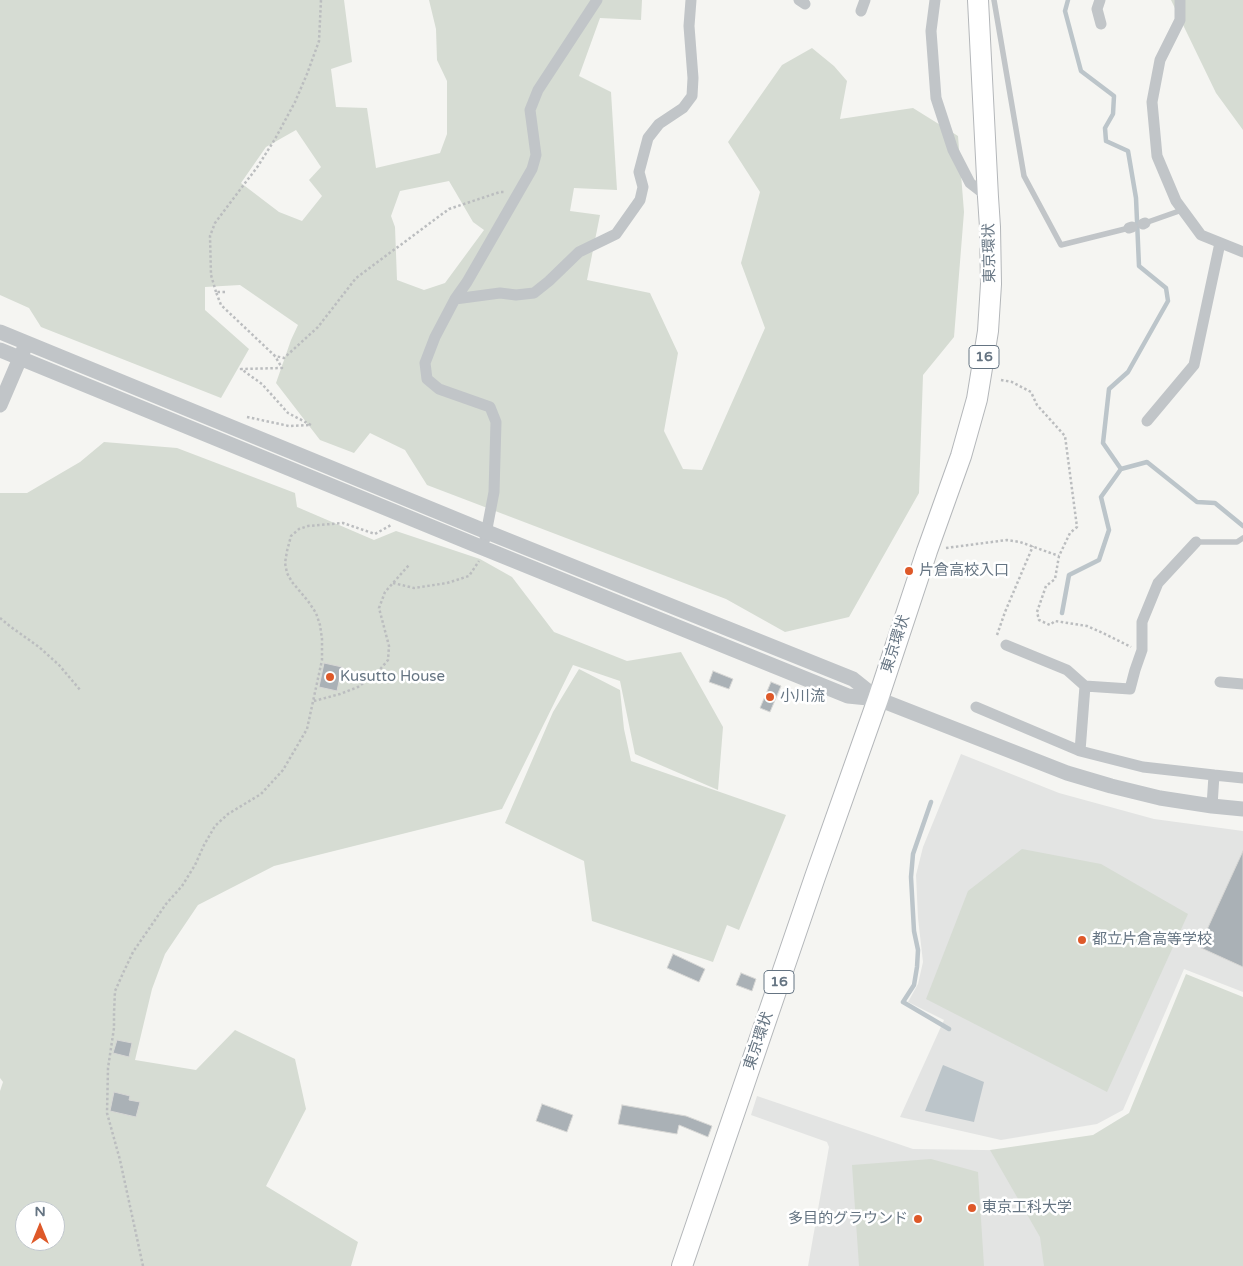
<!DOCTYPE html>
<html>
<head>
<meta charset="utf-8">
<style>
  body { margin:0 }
  #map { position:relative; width:1243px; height:1266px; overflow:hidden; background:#f5f5f2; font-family:"Varela Round",sans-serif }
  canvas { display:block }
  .north { position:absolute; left:15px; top:1201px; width:50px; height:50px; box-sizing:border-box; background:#fff; border:1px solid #c1c7cd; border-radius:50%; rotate:0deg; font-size:14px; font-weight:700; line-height:20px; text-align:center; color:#657482 }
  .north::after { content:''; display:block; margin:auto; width:18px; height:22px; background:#de5929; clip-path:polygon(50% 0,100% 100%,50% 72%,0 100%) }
</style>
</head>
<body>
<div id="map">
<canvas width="1243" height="1266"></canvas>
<div class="north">N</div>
</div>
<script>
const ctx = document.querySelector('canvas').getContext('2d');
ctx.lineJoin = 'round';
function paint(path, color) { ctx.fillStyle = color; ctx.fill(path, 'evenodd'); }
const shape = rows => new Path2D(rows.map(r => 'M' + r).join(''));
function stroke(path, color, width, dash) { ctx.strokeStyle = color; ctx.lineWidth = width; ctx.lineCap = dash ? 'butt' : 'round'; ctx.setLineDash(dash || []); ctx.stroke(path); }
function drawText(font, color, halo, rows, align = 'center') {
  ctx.font = font + ' "Varela Round","Noto Sans JP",sans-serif'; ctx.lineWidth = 5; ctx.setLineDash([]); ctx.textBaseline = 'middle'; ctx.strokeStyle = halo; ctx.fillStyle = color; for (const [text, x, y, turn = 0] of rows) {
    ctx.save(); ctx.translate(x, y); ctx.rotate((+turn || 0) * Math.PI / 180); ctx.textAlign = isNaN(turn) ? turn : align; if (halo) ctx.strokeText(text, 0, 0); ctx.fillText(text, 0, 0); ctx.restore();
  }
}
paint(shape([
  [961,754,1059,793,1154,819,1243,831,1243,992,1184,969,1123,1110,1097,1124,1001,1140,900,1117,944,1020,908,1002,918,984,923,962,918,918,916,875,923,847],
  [757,1096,913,1149,1052,1151,1200,1266,808,1266,829,1147,827,1142,751,1115]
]), '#e3e4e3');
paint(shape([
  [0,0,344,0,352,62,331,69,336,107,367,108,376,168,440,153,447,134,447,81,437,60,436,29,429,0,642,0,641,20,600,18,579,76,611,92,617,190,574,188,570,211,600,215,587,280,650,293,678,353,664,431,683,469,702,470,765,328,741,263,760,192,728,142,782,65,812,48,834,66,847,81,840,119,913,108,958,136,964,212,954,337,923,375,919,493,849,617,785,632,726,599,427,485,405,450,370,433,354,453,320,440,276,383,291,340,298,325,240,285,205,287,205,310,249,349,221,398,41,327,29,308,0,295],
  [296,130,321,167,309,180,322,196,302,221,279,212,241,183,266,147],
  [449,181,473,222,484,230,445,283,424,290,397,280,395,227,391,216,400,191],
  [1171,0,1243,0,1243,130,1216,93],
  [104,442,177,448,295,493,297,507,374,540,396,531,480,559,512,577,554,632,627,661,681,652,723,727,718,790,635,754,620,681,573,665,502,809,274,866,198,905,165,954,152,989,135,1060,196,1070,235,1030,295,1059,306,1109,266,1186,358,1242,351,1266,0,1266,0,1091,3,1082,0,1078,0,493,27,493,80,462],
  [25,1211,55,1211,55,1241,25,1241],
  [579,669,620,690,624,729,631,761,786,815,739,930,727,925,713,962,592,921,584,861,505,823,553,712],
  [1022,849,1101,864,1188,914,1107,1092,926,999,968,891],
  [1186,974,1243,997,1243,1266,1044,1266,1040,1237,990,1150,1093,1135,1129,1113],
  [931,1159,978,1172,984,1266,859,1266,852,1165]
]), '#d6dcd3');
paint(shape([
  [943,1065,984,1082,974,1122,925,1111]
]), '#bcc5ca');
stroke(shape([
  [1121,469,1147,462,1197,502,1215,503,1243,526],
  [1062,613,1069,575,1099,560,1109,530,1101,497,1121,469,1103,443,1109,389,1128,372,1168,301,1166,288,1139,266,1136,198,1128,151,1106,141,1105,128,1113,114,1114,96,1081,71,1065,11,1068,0],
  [931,802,913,854,911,877,914,931,918,950,917,967,914,985,903,1002,949,1029]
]), '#bcc5ca', 4.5);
const building = shape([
  [324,663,342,667,337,691,319,687,324,663],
  [713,671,733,679,729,689,709,682,713,671],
  [771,682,781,686,770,712,760,708,771,682],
  [1243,851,1243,967,1199,947,1243,851],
  [673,954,705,969,699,982,667,968,673,954],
  [741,973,756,979,752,991,736,985,741,973],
  [117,1040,132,1043,129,1057,113,1053,117,1040],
  [114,1092,130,1096,129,1100,140,1102,136,1117,110,1111,114,1092],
  [542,1104,573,1115,567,1132,536,1121,542,1104],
  [622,1105,686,1116,712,1126,708,1137,679,1125,677,1134,618,1124,622,1105]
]);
paint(building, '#aab1b6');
stroke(building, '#d7d7d5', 1);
const trunk = shape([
  [682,1266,815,877,878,699,927,551,961,456,977,399,988,331,991,284,990,227,988,197,978,0]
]);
stroke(trunk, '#b4b7ba', 22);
stroke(shape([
  [216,292,211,275,210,236,215,223,258,166,275,139,295,102,307,74,319,41,321,0],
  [225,292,216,292,221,305,275,356,284,358,318,327,356,278,449,209,500,192,506,192],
  [1001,380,1012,382,1031,392,1037,405,1065,436,1077,527,1070,533,1059,556,1055,579,1046,586,1037,612,1039,620,1050,625,1055,621,1087,626,1103,633,1131,647],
  [247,417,289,426,311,425,288,413,262,384,241,369,282,368,275,356],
  [946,548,1007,540,1020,542,1059,556],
  [393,583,414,588,447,583,469,576,479,561],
  [0,618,11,627,39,647,59,665,81,691],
  [997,635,1005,612,1033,546],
  [314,701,340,694,358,687,377,673,388,660,389,646,379,608,385,592,409,565],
  [143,1266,120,1160,107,1113,108,1068,114,1028,114,1013,115,991,124,971,133,952,166,904,182,886,195,865,204,845,215,826,228,814,261,794,283,770,307,729,322,660,322,639,320,625,316,613,308,601,292,582,287,573,285,563,287,551,291,536,299,529,308,526,343,523,375,534,391,525]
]), '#bbbdbf', 2.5, [2.5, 2.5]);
stroke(shape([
  [994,0,1024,176,1061,245,1129,228],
  [1145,223,1182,210],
  [1196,542,1237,542,1243,538]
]), '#c1c5c8', 5.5);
stroke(shape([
  [799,0,805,4],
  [935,0,931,31,936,98,953,150,970,183,988,197],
  [1100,0,1097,9,1101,24],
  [1180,0,1180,20,1160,60,1152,102,1157,156,1176,201,1201,235,1243,252],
  [861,11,865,0],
  [1143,224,1145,223],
  [1129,228,1132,227],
  [455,299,500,293,516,295,534,293,549,281,579,252,616,234,640,200,643,187,639,172,648,138,659,124,683,108,692,96,693,78,689,26,691,0],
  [1147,421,1194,365,1220,243],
  [485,539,494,492,496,422,490,407,439,389,427,379,425,363,435,337,455,299,467,282,532,169,536,155,530,110,538,90,597,0],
  [1196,542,1158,583,1142,622,1142,650,1135,670,1130,689,1085,686,1080,751,1143,767,1214,775],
  [1006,645,1067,670,1085,686],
  [1220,682,1243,684],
  [976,707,1080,751],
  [1212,806,1214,775,1243,778]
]), '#c1c5c8', 11);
stroke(shape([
  [0,332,487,532,853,679,878,699],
  [0,350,483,548,848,696,878,699,1067,773,1111,786,1160,798,1212,806,1243,809],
  [0,405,24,349]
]), '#c1c5c8', 15);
stroke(trunk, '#fff', 20);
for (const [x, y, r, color] of [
  [909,571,5,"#de5929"],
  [330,677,5,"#de5929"],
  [770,697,5,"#de5929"],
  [1082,940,5,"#de5929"],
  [972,1208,5,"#de5929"],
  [918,1219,5,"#de5929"]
]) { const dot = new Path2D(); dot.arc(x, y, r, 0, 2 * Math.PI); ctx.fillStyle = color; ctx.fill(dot); stroke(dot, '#fff', 2); }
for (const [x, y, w] of [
  [984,357,30],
  [779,982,30]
]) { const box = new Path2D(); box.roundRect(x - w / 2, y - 11.5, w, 23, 4); ctx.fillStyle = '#fff'; ctx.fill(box); stroke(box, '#657482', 1); }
drawText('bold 14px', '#657482', null, [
  ["16",984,357],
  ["16",779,982]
]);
drawText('15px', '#657482', '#fff', [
  ["東京環状",990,253,-91],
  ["東京環状",896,644,-72],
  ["東京環状",759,1041,-71]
]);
drawText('15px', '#657482', '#fff', [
  ["片倉高校入口",919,571],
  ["Kusutto House",340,677],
  ["小川流",780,697],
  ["都立片倉高等学校",1092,940],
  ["東京工科大学",982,1208],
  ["多目的グラウンド",908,1219,"right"]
], 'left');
</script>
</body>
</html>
